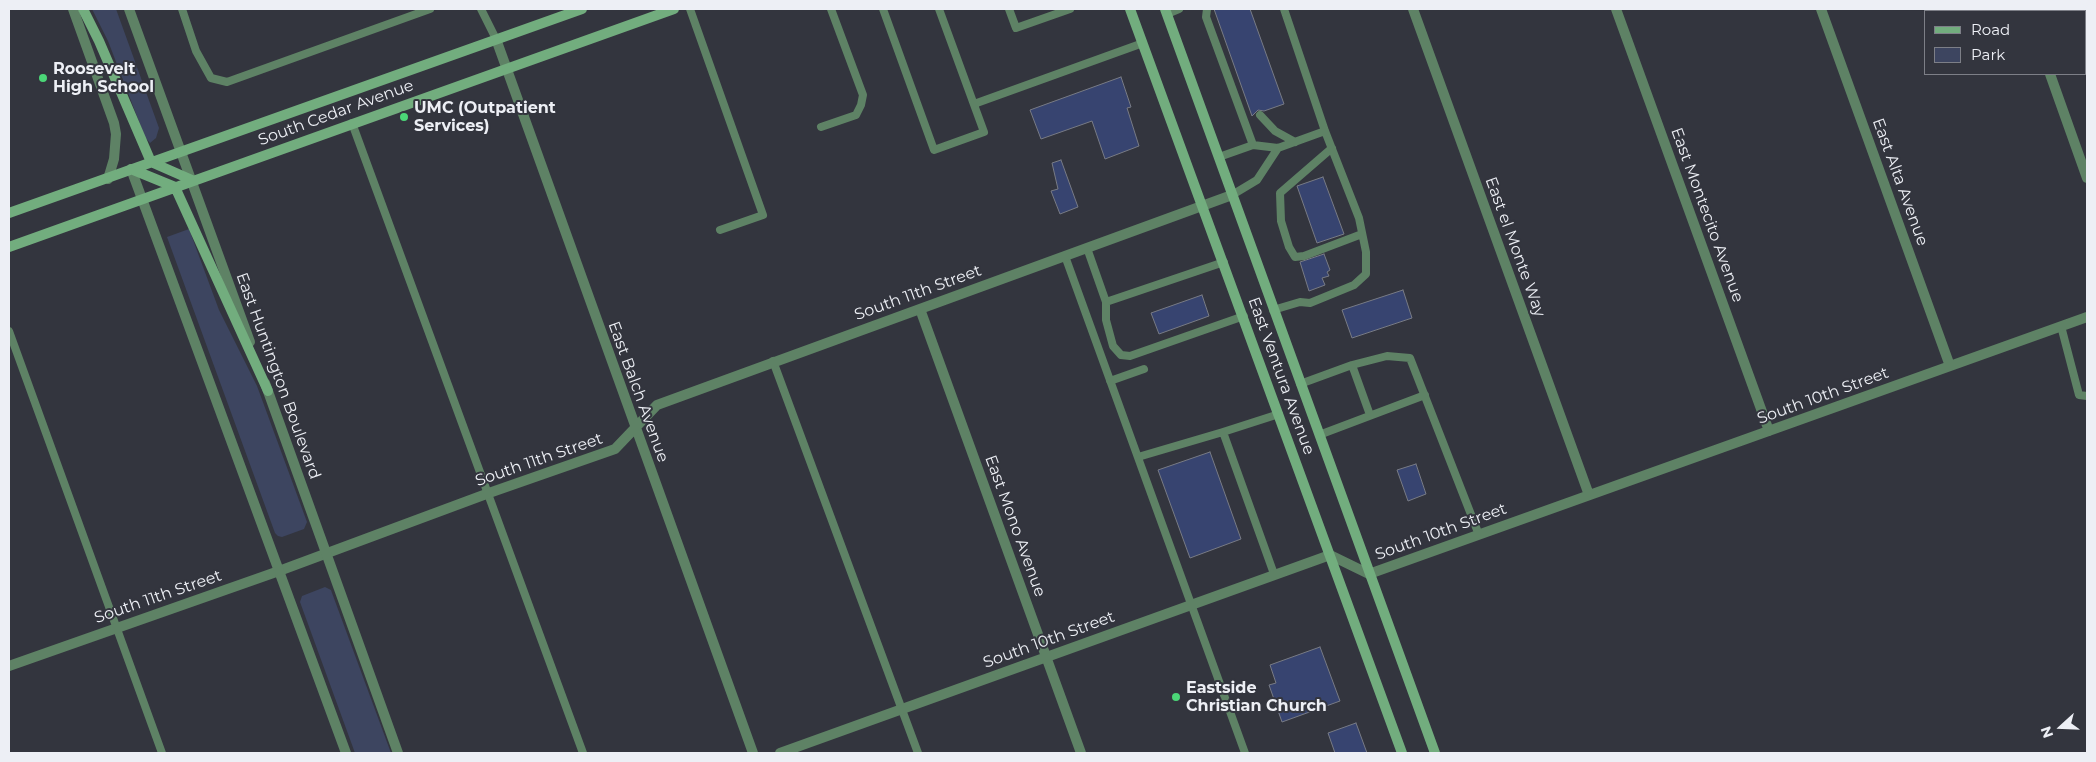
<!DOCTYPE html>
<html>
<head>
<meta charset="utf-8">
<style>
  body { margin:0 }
  #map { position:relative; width:2096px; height:762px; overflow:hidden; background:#33353e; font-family:Montserrat,sans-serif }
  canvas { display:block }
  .frame { position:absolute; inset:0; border:10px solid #edeff5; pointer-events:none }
  .legend { position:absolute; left:1924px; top:10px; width:162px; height:65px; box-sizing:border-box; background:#33353e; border:1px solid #7d7f87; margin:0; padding:6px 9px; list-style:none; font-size:15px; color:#edeff5 }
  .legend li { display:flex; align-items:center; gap:10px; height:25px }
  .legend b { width:25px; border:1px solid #7d7f87 }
  .north { position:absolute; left:2036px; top:702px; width:50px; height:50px; -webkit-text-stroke:4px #33353e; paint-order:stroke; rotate:250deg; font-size:14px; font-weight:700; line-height:20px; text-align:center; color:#edeff5 }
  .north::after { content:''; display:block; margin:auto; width:18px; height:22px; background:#edeff5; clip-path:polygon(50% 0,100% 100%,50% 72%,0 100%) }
</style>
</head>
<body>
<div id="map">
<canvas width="2096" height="762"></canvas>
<div class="frame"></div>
<ul class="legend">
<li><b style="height:6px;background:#72ad7e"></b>Road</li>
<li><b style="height:14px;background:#3d4560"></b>Park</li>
</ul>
<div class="north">N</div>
</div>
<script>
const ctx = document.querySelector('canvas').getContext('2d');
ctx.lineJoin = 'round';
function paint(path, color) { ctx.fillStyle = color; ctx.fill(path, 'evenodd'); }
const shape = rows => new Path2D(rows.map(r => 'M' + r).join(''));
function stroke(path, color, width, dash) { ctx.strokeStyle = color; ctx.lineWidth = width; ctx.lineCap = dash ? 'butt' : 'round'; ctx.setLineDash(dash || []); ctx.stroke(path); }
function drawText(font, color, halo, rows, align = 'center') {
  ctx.font = font + ' Montserrat,sans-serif'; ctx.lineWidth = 4; ctx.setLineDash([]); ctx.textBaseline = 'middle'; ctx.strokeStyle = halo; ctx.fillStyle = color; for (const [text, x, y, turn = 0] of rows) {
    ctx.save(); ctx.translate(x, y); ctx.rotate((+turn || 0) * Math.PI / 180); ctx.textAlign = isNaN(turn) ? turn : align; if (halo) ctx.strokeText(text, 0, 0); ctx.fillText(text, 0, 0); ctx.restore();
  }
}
paint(shape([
  [92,9,116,9,159,128,156,138,150,143,145,137,108,41],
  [189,229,219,310,257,386,307,522,304,529,282,537,278,536,275,533,167,237],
  [325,587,331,590,332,593,391,753,355,753,300,602,302,596]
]), '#3d4560');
const building = shape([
  [1214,9,1250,9,1284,104,1264,111,1258,110,1252,116,1214,9],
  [1121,77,1131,107,1127,108,1139,146,1105,159,1092,121,1041,139,1030,110,1121,77],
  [1061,160,1078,207,1060,214,1051,191,1058,189,1052,163,1061,160],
  [1323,177,1344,234,1317,243,1297,186,1323,177],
  [1324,254,1330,270,1327,272,1329,276,1322,278,1325,285,1309,291,1300,262,1324,254],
  [1403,290,1412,318,1352,338,1342,310,1403,290],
  [1202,295,1209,316,1159,334,1151,313,1202,295],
  [1210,452,1241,539,1190,558,1158,470,1210,452],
  [1416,464,1426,494,1408,501,1397,470,1416,464],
  [1320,647,1340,701,1282,722,1269,685,1276,683,1270,665,1320,647],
  [1356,723,1367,753,1335,753,1328,733,1356,723]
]);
paint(building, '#374470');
stroke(building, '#787b85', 1);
stroke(shape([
  [182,9,196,51,211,78,227,82,430,9],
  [481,9,496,39],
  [690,9,763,215,720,230],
  [883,9,934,150,984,132,939,9],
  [1009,9,1016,28,1070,9],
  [1207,9,1206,17,1253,145],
  [1167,14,1179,9],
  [974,104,1143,43],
  [1260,115,1275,131,1295,142],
  [352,123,583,753],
  [821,127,856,115,861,105,863,95,831,9],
  [1332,148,1280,193,1281,221,1289,247,1295,257,1304,256,1362,234],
  [1219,157,1253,145,1278,148,1325,131],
  [1232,195,1257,180,1278,148],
  [1087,248,1106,302,1224,262],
  [1065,256,1245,753],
  [1106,302,1106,320,1113,346,1121,355,1130,356,1244,316],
  [1273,310,1300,302,1310,303,1354,285,1366,274,1366,252,1359,218,1325,131,1284,9],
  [2061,326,2079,395,2087,396],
  [9,331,162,753],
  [773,361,918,753],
  [1352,365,1370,415],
  [1110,381,1144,369],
  [1300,384,1352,365,1387,356,1410,358,1479,535],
  [1319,435,1425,395],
  [1138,457,1223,432],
  [1274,574,1223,432,1279,414]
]), '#5e8265', 8);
stroke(shape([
  [1413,9,1589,495],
  [1616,9,1769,431],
  [1821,9,1950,366],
  [2027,9,2028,11],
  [496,39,753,753],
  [2050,74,2087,178],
  [920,309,1081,753],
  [9,666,279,571,489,493,615,449,657,405,1232,195],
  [780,753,1330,555,1369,574,2087,317]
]), '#5e8265', 10);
stroke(shape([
  [73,9,114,123,116,134,114,159,108,179],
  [129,9,250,342],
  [131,169,346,753],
  [265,383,398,753]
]), '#5e8265', 10);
stroke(shape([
  [83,9,99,41,151,162,192,180],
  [1130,9,1402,753],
  [1165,9,1435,753],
  [131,169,175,187,268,391],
  [9,213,582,9],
  [9,247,674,9]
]), '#72ad7e', 10);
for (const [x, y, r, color] of [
  [43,78,5,"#4bd677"],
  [404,117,5,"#4bd677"],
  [1176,697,5,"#4bd677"]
]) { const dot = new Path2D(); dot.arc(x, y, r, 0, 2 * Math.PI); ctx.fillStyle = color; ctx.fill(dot); stroke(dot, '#33353e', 2); }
drawText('bold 16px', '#edeff5', '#33353e', [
  ["Roosevelt",53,69],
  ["High School",53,87],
  ["UMC (Outpatient",414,108],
  ["Services)",414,126],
  ["Eastside",1186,688],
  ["Christian Church",1186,706]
], 'left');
drawText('16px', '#edeff5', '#33353e', [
  ["South Cedar Avenue",336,113,-20],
  ["East Alta Avenue",1900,182,70],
  ["East Montecito Avenue",1707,215,70],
  ["East el Monte Way",1515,247,70],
  ["South 11th Street",918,293,-20],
  ["East Huntington Boulevard",278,376,70],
  ["East Ventura Avenue",1281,376,70],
  ["East Balch Avenue",638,392,70],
  ["South 10th Street",1823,396,-20],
  ["South 11th Street",539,460,-19],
  ["East Mono Avenue",1015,526,70],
  ["South 10th Street",1441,532,-20],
  ["South 11th Street",158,597,-19],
  ["South 10th Street",1049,640,-20]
]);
</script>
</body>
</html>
